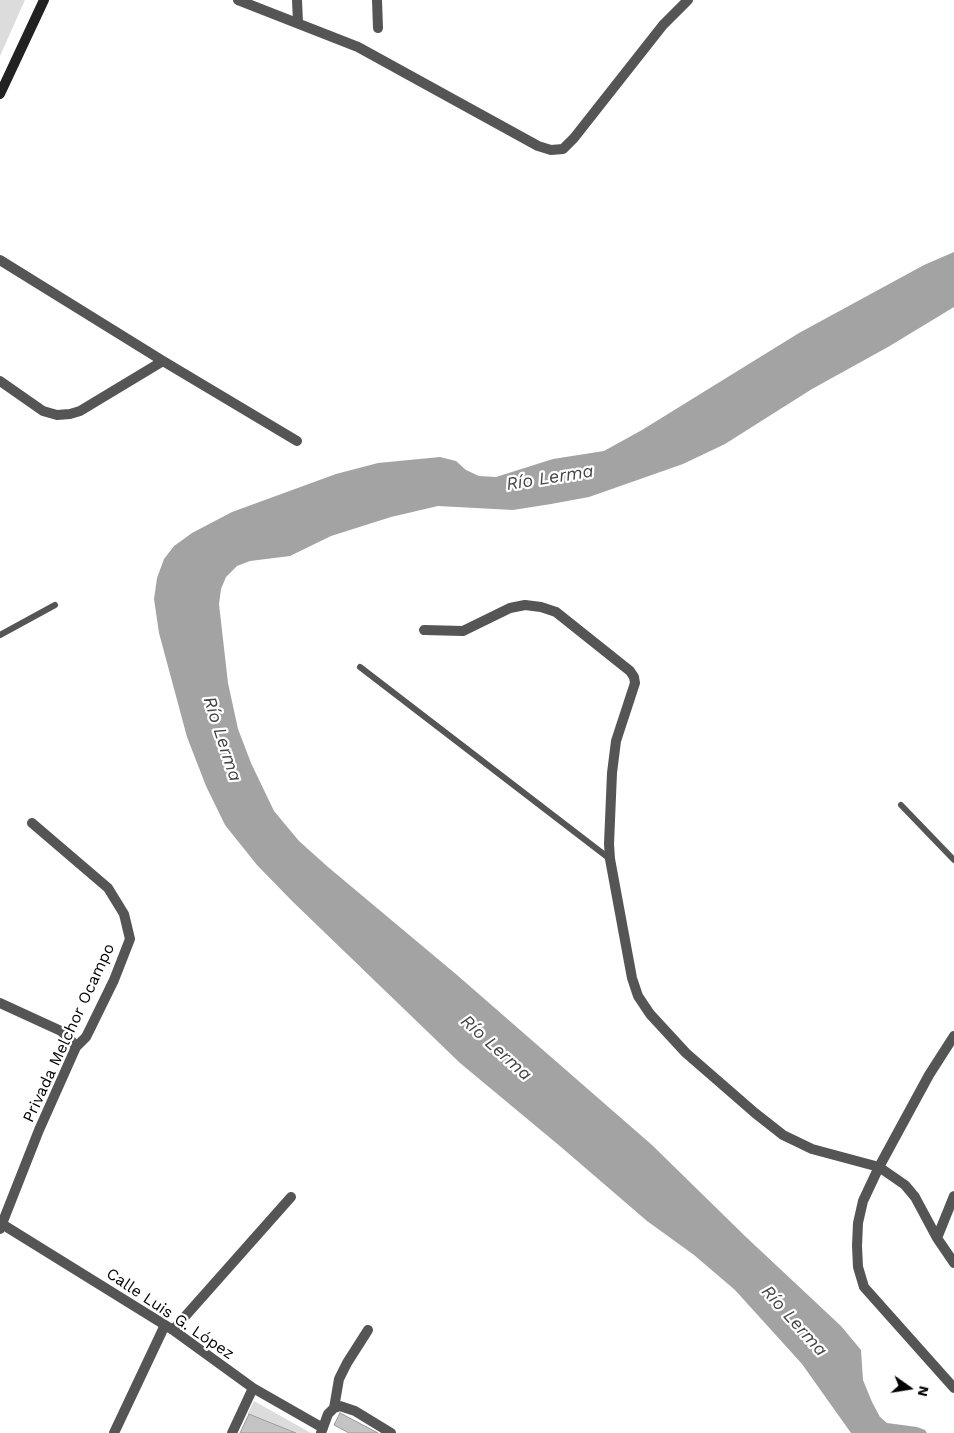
<!DOCTYPE html>
<html>
<head>
<meta charset="utf-8">
<style>
  body { margin:0 }
  #map { position:relative; width:954px; height:1433px; overflow:hidden; background:#fff; font-family:"Work Sans",sans-serif }
  canvas { display:block }
  .north { position:absolute; left:884px; top:1363px; width:50px; height:50px; -webkit-text-stroke:4px #fff; paint-order:stroke; rotate:103deg; font-size:14px; font-weight:700; line-height:20px; text-align:center; color:#000 }
  .north::after { content:''; display:block; margin:auto; width:18px; height:22px; background:#000; clip-path:polygon(50% 0,100% 100%,50% 72%,0 100%) }
</style>
</head>
<body>
<div id="map">
<canvas width="954" height="1433"></canvas>
<div class="north">N</div>
</div>
<script>
const ctx = document.querySelector('canvas').getContext('2d');
ctx.lineJoin = 'round';
function paint(path, color) { ctx.fillStyle = color; ctx.fill(path, 'evenodd'); }
const shape = rows => new Path2D(rows.map(r => 'M' + r).join(''));
function stroke(path, color, width, dash) { ctx.strokeStyle = color; ctx.lineWidth = width; ctx.lineCap = dash ? 'butt' : 'round'; ctx.setLineDash(dash || []); ctx.stroke(path); }
function drawText(font, color, halo, rows, align = 'center') {
  ctx.font = font + ' "Work Sans",sans-serif'; ctx.lineWidth = 4.5; ctx.setLineDash([]); ctx.textBaseline = 'middle'; ctx.strokeStyle = halo; ctx.fillStyle = color; for (const [text, x, y, turn = 0] of rows) {
    ctx.save(); ctx.translate(x, y); ctx.rotate((+turn || 0) * Math.PI / 180); ctx.textAlign = isNaN(turn) ? turn : align; if (halo) ctx.strokeText(text, 0, 0); ctx.fillText(text, 0, 0); ctx.restore();
  }
}
paint(shape([
  [0,0,25,0,0,56],
  [254,1401,311,1433,297,1433,248,1413]
]), '#dcdcdc');
paint(shape([
  [954,252,954,307,888,347,812,389,725,444,683,464,589,497,551,504,513,510,438,506,391,517,331,536,290,556,250,561,237,566,226,577,221,589,219,604,228,683,238,729,251,763,274,811,299,841,328,867,457,975,652,1145,746,1237,841,1326,861,1350,863,1380,872,1402,880,1417,887,1423,917,1427,925,1430,927,1433,851,1433,802,1364,735,1290,694,1255,647,1221,561,1147,460,1063,292,901,257,865,225,825,206,786,187,737,159,633,154,599,157,578,164,559,174,546,192,533,232,512,336,474,378,463,440,457,456,461,466,470,479,476,496,477,553,459,604,451,642,430,799,333,924,265]
]), '#a3a3a3');
const building = shape([
  [340,1413,342,1414,378,1433,349,1433,334,1425,340,1413],
  [249,1414,296,1433,240,1433,249,1414]
]);
paint(building, '#c4c4c4');
stroke(building, '#999', 1);
stroke(shape([
  [0,635,55,605],
  [360,667,610,859],
  [901,805,954,860]
]), '#555', 6);
stroke(shape([
  [238,0,358,47,538,146,551,150,563,149,574,138,663,25,688,0],
  [297,0,298,22],
  [377,0,378,28],
  [0,260,163,361,297,441],
  [0,381,43,411,57,415,70,414,80,411,163,361],
  [424,630,463,631,510,608,525,605,541,607,556,612,630,671,634,677,635,683,616,741,612,773,609,844,610,859,632,978,638,996,650,1014,686,1053,755,1113,783,1135,812,1149,879,1167,905,1185,915,1197,937,1238,954,1263],
  [0,1003,61,1031,70,1039,76,1047],
  [954,1036,929,1075,879,1167,863,1201,858,1223,857,1246,858,1267,864,1287,954,1388],
  [2,1224,173,1330,253,1388,323,1428],
  [0,1229,39,1130,76,1047,86,1037,91,1027,114,980,130,939,124,914,108,888,32,823],
  [937,1238,954,1196],
  [173,1330,291,1197],
  [334,1408,339,1379,347,1363,368,1330],
  [114,1433,165,1325],
  [232,1433,253,1388],
  [321,1433,328,1414,334,1408,340,1406,355,1411,391,1433]
]), '#555', 10);
stroke(shape([
  [0,94,44,0]
]), '#222', 10);
drawText('16px', '#000', '#fff', [
  ["Privada Melchor Ocampo",69,1033,-65],
  ["Calle Luis G. López",170,1314,34]
]);
drawText('italic 18px', '#444', '#fff', [
  ["Río Lerma",550,478,-9],
  ["Río Lerma",222,739,72],
  ["Río Lerma",496,1048,42],
  ["Río Lerma",794,1321,48]
]);
</script>
</body>
</html>
